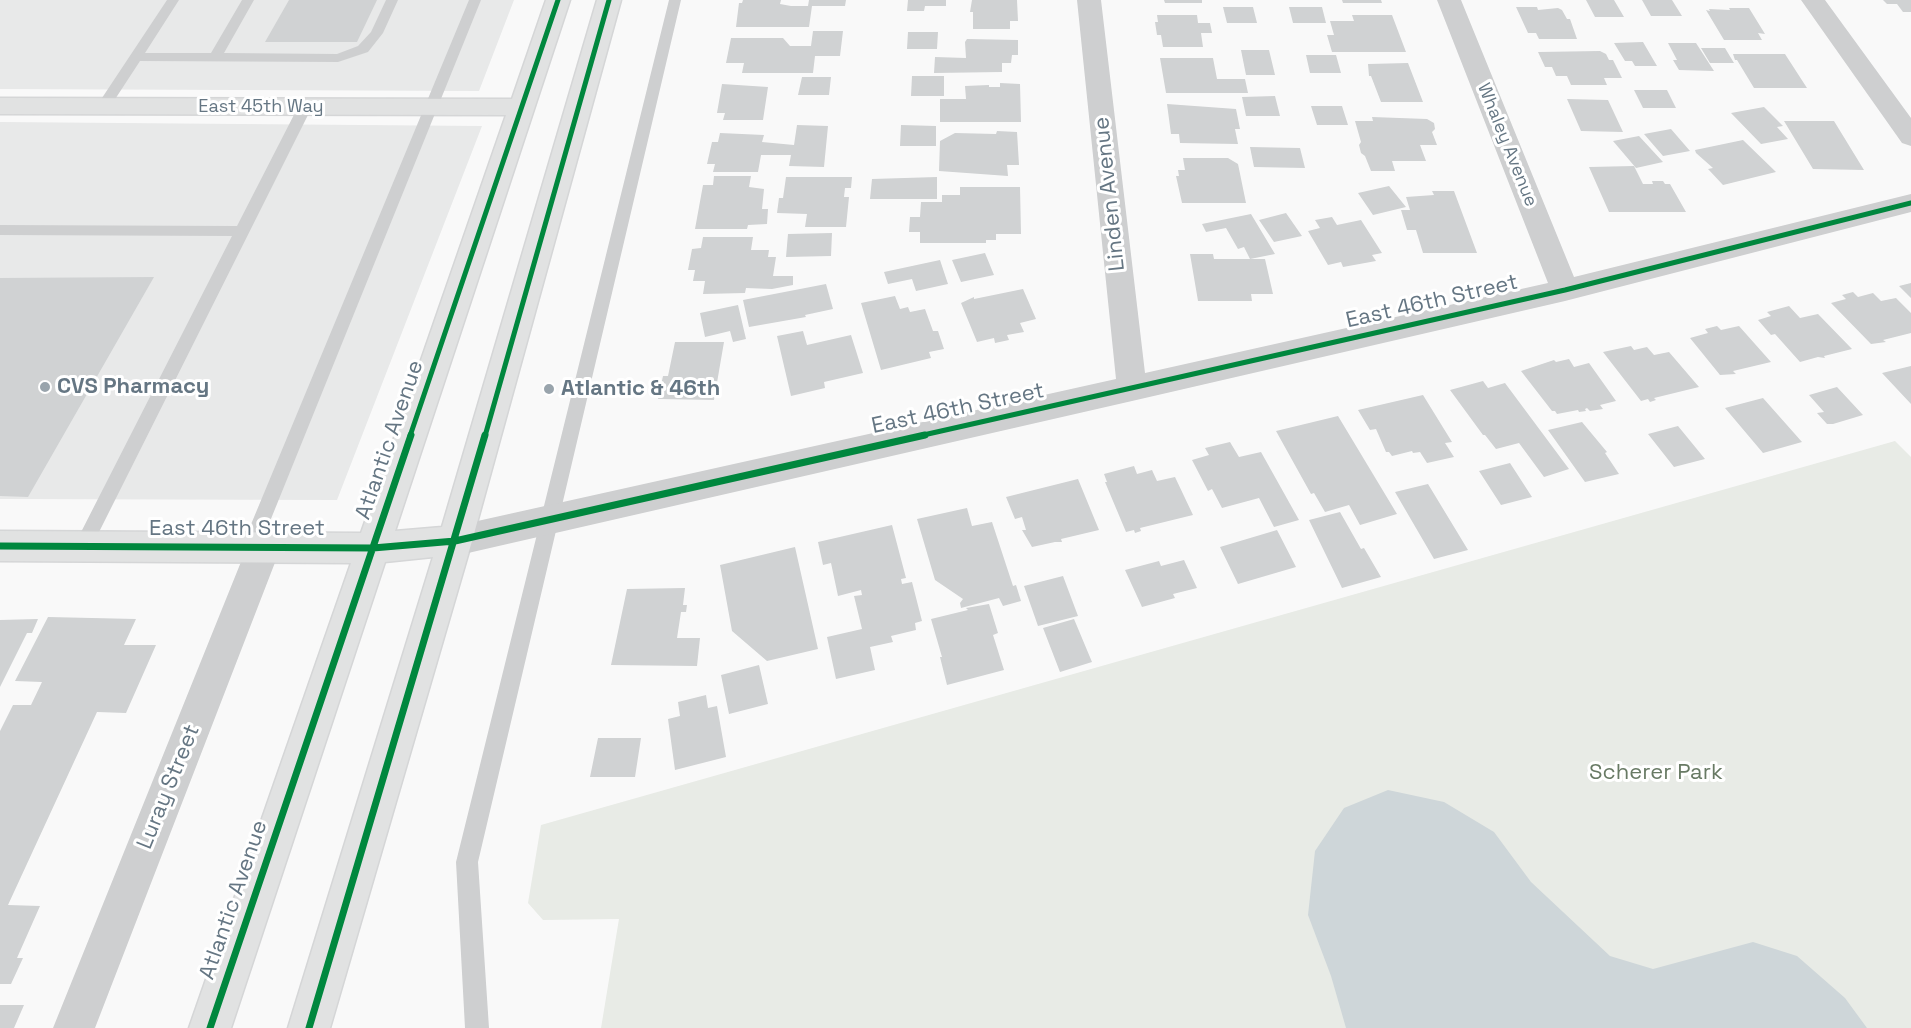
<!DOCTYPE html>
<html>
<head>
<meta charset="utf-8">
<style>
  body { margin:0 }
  canvas { display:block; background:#f9f9f9 }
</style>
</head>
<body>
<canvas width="1911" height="1028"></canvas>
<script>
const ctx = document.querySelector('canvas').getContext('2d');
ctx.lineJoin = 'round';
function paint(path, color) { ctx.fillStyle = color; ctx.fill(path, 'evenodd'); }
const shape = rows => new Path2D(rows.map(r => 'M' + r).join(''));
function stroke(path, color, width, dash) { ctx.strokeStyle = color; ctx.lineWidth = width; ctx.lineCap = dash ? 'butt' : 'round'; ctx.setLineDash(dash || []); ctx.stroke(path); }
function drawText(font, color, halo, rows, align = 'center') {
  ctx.font = font + ' "Space Grotesk",sans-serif'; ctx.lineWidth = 6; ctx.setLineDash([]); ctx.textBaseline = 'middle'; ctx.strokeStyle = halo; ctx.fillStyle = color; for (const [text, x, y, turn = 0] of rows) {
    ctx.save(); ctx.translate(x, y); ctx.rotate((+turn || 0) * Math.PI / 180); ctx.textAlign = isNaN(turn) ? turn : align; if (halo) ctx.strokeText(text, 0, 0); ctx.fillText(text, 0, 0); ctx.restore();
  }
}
paint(shape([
  [0,0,514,0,479,91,0,89],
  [0,122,482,126,337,500,0,499]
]), '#e8e9e9');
paint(shape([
  [1895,441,1911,457,1911,1028,601,1028,619,919,543,920,528,903,541,825]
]), '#e8ebe6');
paint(shape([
  [1388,790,1444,802,1494,832,1531,882,1610,956,1653,969,1753,942,1797,956,1845,998,1867,1028,1346,1028,1331,976,1308,915,1315,851,1344,808]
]), '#ced6d9');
paint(shape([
  [289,0,377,0,357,42,265,42],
  [743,0,781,0,780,4,791,6,808,6,809,0,846,0,845,6,812,6,809,27,736,27,739,3,742,3],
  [908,0,946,0,946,6,925,6,924,11,907,11],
  [972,0,1017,0,1018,21,1010,21,1010,29,973,29,973,12,970,12],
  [1164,0,1202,0,1202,3,1165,3],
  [1342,0,1381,0,1382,3,1343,3],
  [1586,0,1614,0,1624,17,1595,17],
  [1642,0,1672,0,1682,16,1651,16],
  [1883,0,1911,0,1911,12,1903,12,1897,4,1887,4],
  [1223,7,1253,7,1257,23,1227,23],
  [1289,7,1322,7,1326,23,1293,23],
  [1516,7,1537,7,1538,10,1558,8,1562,10,1567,19,1570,19,1577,39,1539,39,1536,33,1528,33],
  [1729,8,1749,8,1765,34,1758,33,1762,40,1724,40,1706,10,1710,11,1709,9,1730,10],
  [1157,15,1197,15,1198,23,1210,23,1212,33,1201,33,1203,47,1163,47,1161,35,1157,35,1155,22,1158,22],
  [1352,15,1392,15,1406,52,1332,52,1327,35,1334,35,1330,21,1354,21],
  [813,31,843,31,840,56,815,56,813,73,742,73,744,63,726,63,731,38,783,38,790,46,811,46],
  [908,32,938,32,937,49,907,49],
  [967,39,1018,40,1018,55,1012,55,1011,63,1002,63,1002,72,934,73,935,57,966,58,965,42],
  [1643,42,1657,66,1635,66,1632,61,1625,61,1614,43],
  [1668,43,1696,43,1714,71,1679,70,1673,60,1677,60],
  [1701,48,1725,48,1734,63,1710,63],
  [1241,50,1269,50,1275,75,1246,75],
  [1600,51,1606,54,1609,60,1613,60,1622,78,1604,78,1607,85,1571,85,1567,76,1556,76,1552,67,1545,67,1538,52],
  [1733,54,1785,54,1807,88,1754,88,1737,60,1735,60],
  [1306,55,1336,55,1341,73,1310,73],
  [1160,58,1213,58,1217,79,1245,79,1248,93,1166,93],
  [1408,63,1423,102,1381,102,1371,76,1369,76,1368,64],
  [912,76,944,76,944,96,911,96],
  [802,77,831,77,829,95,798,95],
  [1000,83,1020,84,1021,122,940,122,940,99,966,99,965,86,989,85,989,87,1000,87],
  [722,84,768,87,763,120,723,120,725,113,717,113],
  [1634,90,1667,90,1676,108,1643,108],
  [1275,96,1280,116,1246,116,1242,97],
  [1567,99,1608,100,1623,132,1581,131],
  [1167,104,1236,109,1240,129,1235,129,1238,144,1180,143,1179,134,1171,134],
  [1311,106,1342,106,1348,125,1317,125],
  [1764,107,1783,126,1777,127,1788,139,1761,144,1731,113],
  [1372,117,1427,119,1434,123,1435,129,1432,132,1437,145,1420,145,1426,161,1392,161,1395,171,1371,171,1365,156,1361,153,1359,145,1361,142,1355,121,1373,121],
  [1784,121,1834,121,1864,170,1813,169],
  [797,125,828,126,824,167,789,166,791,155,761,155,758,172,713,172,715,164,707,164,712,142,718,142,720,133,764,135,762,142,794,145],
  [901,125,936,126,936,146,900,146],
  [1671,129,1690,151,1663,156,1644,134],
  [997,131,1017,132,1019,165,1007,165,1008,176,939,171,940,141,955,133,996,134],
  [1639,136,1663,162,1636,168,1613,141],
  [1743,140,1776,172,1723,185,1708,169,1713,168,1696,153,1695,150],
  [1250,147,1300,148,1305,168,1254,167],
  [1183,158,1228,158,1238,164,1246,203,1182,203,1176,176,1179,176,1178,170,1185,170],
  [1634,166,1643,184,1653,184,1652,181,1663,181,1665,184,1670,184,1686,212,1609,212,1589,167],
  [714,176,751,176,749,187,764,189,762,209,768,209,767,224,748,225,747,229,695,229,703,185,713,185],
  [786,177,852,177,851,188,845,188,844,197,849,197,846,227,805,227,807,214,777,213,779,198,783,198],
  [937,177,937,199,870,199,872,179],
  [1389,186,1406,207,1373,215,1358,193],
  [960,187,1020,187,1021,234,996,234,996,240,986,240,986,243,920,243,920,232,909,232,910,217,920,217,921,202,942,202,942,195,960,195],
  [1432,191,1454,191,1477,253,1423,253,1416,230,1407,230,1401,210,1410,210,1406,197,1434,195],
  [1286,213,1302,236,1274,242,1259,220],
  [1251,214,1275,254,1250,259,1244,247,1238,249,1226,228,1206,232,1202,224],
  [1332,217,1337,225,1361,220,1382,253,1372,255,1376,261,1343,267,1341,262,1328,265,1308,231,1320,228,1315,220],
  [832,233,831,256,786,257,788,234],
  [703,237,753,237,751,250,769,250,768,257,776,257,773,276,793,276,793,285,772,289,746,288,745,293,703,294,705,281,693,281,695,270,688,270,692,249,701,248],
  [985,253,994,275,961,282,952,260],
  [1190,254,1213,254,1214,259,1265,259,1273,294,1251,294,1252,301,1198,301],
  [940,260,948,284,916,291,912,279,888,284,884,272],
  [154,277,28,497,0,496,0,278],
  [1911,283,1911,298,1899,286],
  [826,284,833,309,805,315,806,317,749,327,743,300],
  [1023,289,1036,319,1020,323,1024,332,1007,335,1009,340,995,343,994,338,977,342,961,303,974,297,974,299],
  [1853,292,1858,297,1873,293,1881,301,1896,298,1911,313,1911,333,1883,340,1886,342,1871,344,1831,303,1846,299,1842,295],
  [895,296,900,309,908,307,910,312,925,309,933,331,938,331,944,349,929,352,931,358,881,370,861,303],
  [738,305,746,339,733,342,730,331,705,337,700,313],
  [1789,306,1800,318,1818,314,1852,349,1824,356,1825,358,1818,357,1800,362,1775,334,1771,335,1758,320,1771,316,1767,312],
  [1717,326,1721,330,1739,326,1771,362,1733,371,1736,374,1720,375,1690,338,1708,333,1705,329],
  [803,331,807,345,851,335,863,373,824,382,825,388,791,396,777,336],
  [675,342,724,342,714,400,658,399,663,376,668,376],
  [1631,346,1634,350,1647,347,1654,355,1669,352,1699,387,1654,398,1656,400,1650,402,1648,399,1641,401,1603,352],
  [1569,359,1574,367,1589,363,1616,401,1600,405,1603,409,1590,411,1587,408,1585,409,1586,411,1579,412,1578,410,1557,414,1555,411,1552,411,1521,371,1554,360,1556,362],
  [1911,366,1911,404,1882,373],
  [1483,381,1488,388,1505,383,1569,469,1544,477,1519,443,1496,449,1485,435,1483,435,1450,390],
  [1837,387,1863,415,1833,424,1827,424,1817,413,1824,412,1809,395],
  [1423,395,1452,442,1445,443,1454,457,1427,463,1420,452,1413,453,1412,451,1392,456,1389,452,1386,452,1376,429,1370,430,1358,410],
  [1763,398,1802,442,1763,453,1725,408],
  [1338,416,1397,514,1360,525,1349,505,1325,512,1314,493,1311,494,1276,431],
  [1582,422,1607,452,1605,453,1619,474,1585,482,1548,430],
  [1678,426,1705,459,1674,467,1648,434],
  [1230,442,1239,457,1261,452,1299,520,1274,527,1259,498,1222,508,1212,489,1208,491,1192,460,1209,455,1205,448],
  [1510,463,1532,497,1501,505,1479,471],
  [1134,466,1137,474,1152,470,1157,481,1175,477,1193,515,1140,528,1141,531,1135,533,1134,530,1126,532,1105,482,1107,482,1104,474],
  [1078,479,1099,530,1061,539,1062,542,1055,542,1032,547,1022,530,1026,530,1022,517,1015,519,1006,497],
  [1428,484,1468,550,1434,559,1395,492],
  [967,508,972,526,992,522,1013,586,1016,585,1021,601,1003,606,999,598,961,608,960,603,963,599,935,580,917,519],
  [1340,512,1361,549,1364,548,1381,577,1342,588,1309,520],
  [892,525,906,578,901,579,902,584,912,582,922,621,915,623,916,630,891,636,893,642,870,647,875,670,836,679,827,637,862,629,854,596,862,595,861,590,838,596,831,563,823,565,818,542],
  [1277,530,1296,567,1238,584,1220,547],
  [795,547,818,649,767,661,732,631,720,565],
  [1184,560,1197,588,1173,594,1175,598,1142,607,1125,570,1159,561,1161,566],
  [1063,576,1078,616,1038,626,1024,586],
  [685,588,683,605,687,605,686,612,681,612,677,638,700,638,697,666,611,665,627,589],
  [989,604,998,633,993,635,1004,670,947,685,940,657,942,657,931,619,968,610,966,608],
  [48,617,136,619,124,645,156,645,126,713,97,712,8,905,40,906,17,958,23,958,11,984,0,984,0,731,13,705,31,705,42,682,15,681],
  [38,619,32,633,27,633,0,687,0,620],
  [1074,619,1092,662,1060,672,1043,628],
  [759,665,768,704,729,714,721,675],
  [706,695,708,708,717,706,726,757,675,770,668,719,680,716,678,702],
  [598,738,641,738,635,777,590,777],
  [0,1005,24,1005,14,1028,0,1028]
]), '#d0d2d3');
const secondary = shape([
  [546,0,570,0,395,531,442,527,597,0,621,0,472,541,330,1028,288,1028,433,557,385,562,231,1028,189,1028,351,563,0,561,0,531,361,533,506,115,0,114,0,98,512,99,546,0]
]);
stroke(secondary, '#d5d6d7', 3);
paint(shape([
  [167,0,179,0,145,53,211,53,242,0,254,0,224,53,337,54,358,46,371,32,386,0,398,0,383,33,368,52,338,62,140,61,108,110,98,110,96,107,167,0],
  [469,0,481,0,260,546,257,552,251,554,245,552,242,546,469,0],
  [669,0,681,0,478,862,489,1028,465,1028,456,862,669,0],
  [305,103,312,107,89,552,83,554,77,552,74,546,77,540,232,236,0,235,0,225,237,226,298,107,305,103]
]), '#cecfd0');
paint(shape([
  [1077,0,1101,0,1145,373,1548,283,1437,0,1461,0,1574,277,1911,194,1911,212,1565,301,1132,401,455,556,443,551,438,541,443,531,455,526,1116,379,1077,0],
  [1801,0,1825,0,1911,118,1911,146,1902,143,1801,0],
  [264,532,276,537,281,547,95,1028,53,1028,247,547,252,537,264,532]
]), '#cecfd0');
paint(secondary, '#e1e2e2');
stroke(shape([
  [410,436,558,0],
  [485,436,609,0],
  [919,436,1565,290,1911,203]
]), '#00873e', 5);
stroke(shape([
  [0,546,373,548,455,541,925,435],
  [210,1028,411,435],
  [309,1028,485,435]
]), '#00873e', 7);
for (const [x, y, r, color] of [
  [45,387,6,"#99a4ac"],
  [549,389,6,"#99a4ac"]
]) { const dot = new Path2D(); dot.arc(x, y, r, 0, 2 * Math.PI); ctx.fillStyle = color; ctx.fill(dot); stroke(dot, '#fff', 2); }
drawText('18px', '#657683', '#fff', [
  ["East 45th Way",261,107],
  ["Whaley Avenue",1507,145,68]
]);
drawText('22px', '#657683', '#fff', [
  ["Linden Avenue",1110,194,-96],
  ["East 46th Street",1432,302,-13],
  ["East 46th Street",958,409,-12],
  ["Atlantic Avenue",390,440,-71],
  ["East 46th Street",237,529],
  ["Luray Street",169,787,-68],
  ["Atlantic Avenue",234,900,-71]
]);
drawText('bold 22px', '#657683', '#fff', [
  ["CVS Pharmacy",57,387],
  ["Atlantic & 46th",561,389]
], 'left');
drawText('22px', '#687a64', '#fff', [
  ["Scherer Park",1656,773]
]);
</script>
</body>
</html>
